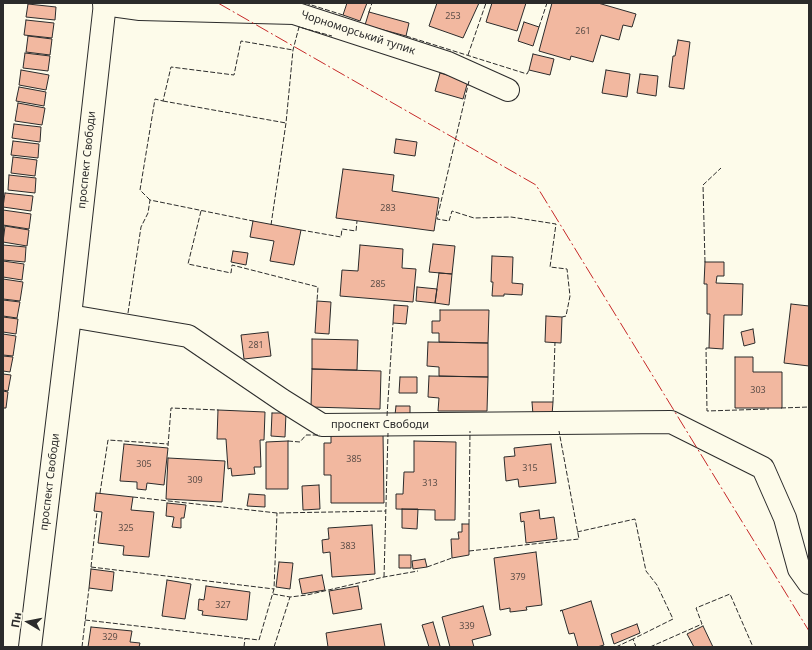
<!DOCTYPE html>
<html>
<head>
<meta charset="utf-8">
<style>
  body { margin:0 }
  #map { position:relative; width:812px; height:650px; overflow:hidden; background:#fdfbea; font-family:"Noto Sans",sans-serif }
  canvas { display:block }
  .frame { position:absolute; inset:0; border:4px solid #2b2b2b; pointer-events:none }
  .north { position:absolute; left:8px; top:602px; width:40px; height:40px; -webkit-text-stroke:3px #fdfbea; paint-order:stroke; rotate:280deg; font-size:11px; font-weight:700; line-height:16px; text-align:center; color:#2b2b2b }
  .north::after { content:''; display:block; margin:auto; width:14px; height:18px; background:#2b2b2b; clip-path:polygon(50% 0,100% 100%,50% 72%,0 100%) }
</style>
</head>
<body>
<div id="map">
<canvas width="812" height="650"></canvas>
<div class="frame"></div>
<div class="north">Пн</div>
</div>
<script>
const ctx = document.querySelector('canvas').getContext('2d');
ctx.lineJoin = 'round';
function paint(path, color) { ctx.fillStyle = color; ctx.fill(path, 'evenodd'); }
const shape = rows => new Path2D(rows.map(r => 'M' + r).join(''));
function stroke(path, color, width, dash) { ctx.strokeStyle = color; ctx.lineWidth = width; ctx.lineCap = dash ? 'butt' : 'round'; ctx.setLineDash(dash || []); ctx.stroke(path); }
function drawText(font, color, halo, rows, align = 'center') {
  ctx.font = font + ' "Noto Sans",sans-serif'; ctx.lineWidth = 3; ctx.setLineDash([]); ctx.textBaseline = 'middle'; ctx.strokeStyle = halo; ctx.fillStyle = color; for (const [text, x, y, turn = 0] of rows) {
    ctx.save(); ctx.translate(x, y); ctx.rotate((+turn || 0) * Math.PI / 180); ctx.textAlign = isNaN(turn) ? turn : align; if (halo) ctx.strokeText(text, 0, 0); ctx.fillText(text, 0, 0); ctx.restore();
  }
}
const building = shape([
  [347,3,367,3,360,21,343,15,347,3],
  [437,3,479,3,463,38,429,26,437,3],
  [492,3,526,3,517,31,486,22,492,3],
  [552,3,598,3,636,14,632,27,623,25,619,40,601,35,593,62,571,56,570,60,539,51,552,3],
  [28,4,56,7,55,20,26,17,28,4],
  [369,12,409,23,406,36,365,25,369,12],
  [26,20,54,23,52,38,24,35,26,20],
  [524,22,539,27,533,46,518,41,524,22],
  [28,36,52,39,50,55,26,52,28,36],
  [678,40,690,42,684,89,669,87,673,56,675,56,678,40],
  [25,53,50,56,48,71,23,68,25,53],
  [533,54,554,59,550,75,529,70,533,54],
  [21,70,49,75,46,90,19,85,21,70],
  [606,70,630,74,627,97,602,93,606,70],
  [440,73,468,81,463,99,435,91,440,73],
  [640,74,658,76,656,96,637,93,640,74],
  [19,87,46,92,44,106,16,101,19,87],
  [18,103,45,108,42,125,15,121,18,103],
  [14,124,41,127,40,142,12,138,14,124],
  [396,139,417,142,415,156,394,153,396,139],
  [13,141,39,144,38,158,11,155,13,141],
  [13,157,37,160,35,176,11,173,13,157],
  [343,169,394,175,392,191,439,198,434,231,336,218,343,169],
  [9,175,36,178,35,193,8,190,9,175],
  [5,193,33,196,31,211,3,207,5,193],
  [3,210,31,214,29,229,3,225,3,210],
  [253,221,301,230,294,265,270,261,274,241,250,237,253,221],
  [5,226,29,230,27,246,3,242,5,226],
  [433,244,455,246,452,274,429,272,433,244],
  [3,245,26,247,25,262,3,260,3,245],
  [360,245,403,249,402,268,416,269,413,302,340,296,342,270,358,271,360,245],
  [233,251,248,253,246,265,231,262,233,251],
  [492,256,513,257,512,283,523,284,522,295,504,294,504,296,492,296,493,282,491,282,492,256],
  [3,261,24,264,22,280,3,277,3,261],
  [705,262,724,262,724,276,717,276,716,283,743,284,742,315,724,315,723,349,709,348,710,314,707,314,707,284,704,284,705,262],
  [439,273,452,274,449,305,435,303,439,273],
  [3,279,23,282,20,301,3,299,3,279],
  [417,287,437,289,435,303,416,301,417,287],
  [3,300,20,302,17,318,3,316,3,300],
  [317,301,331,302,329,334,315,333,317,301],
  [791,304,809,306,809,366,784,363,791,304],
  [394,305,408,306,406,324,393,323,394,305],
  [440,310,489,310,488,343,439,342,439,333,432,333,432,321,440,321,440,310],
  [546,316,562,317,561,343,545,342,546,316],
  [3,317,18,319,16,334,3,332,3,317],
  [753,329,755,343,744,346,741,332,753,329],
  [268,332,271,356,244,359,241,335,268,332],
  [3,334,16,336,13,356,3,355,3,334],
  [312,339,358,340,357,370,312,369,312,339],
  [428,342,488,343,488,377,439,376,439,367,427,366,428,342],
  [3,356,13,357,10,372,3,371,3,356],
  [735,357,753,357,753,372,782,372,782,408,735,408,735,357],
  [312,369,381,371,380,409,311,407,312,369],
  [3,374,11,375,8,391,3,390,3,374],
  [429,376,488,377,487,411,438,411,439,398,428,397,429,376],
  [400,377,417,377,417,393,399,393,400,377],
  [3,391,8,392,6,408,3,408,3,391],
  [532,402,553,402,552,415,533,415,532,402],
  [396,406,410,406,410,415,395,415,396,406],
  [218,410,265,412,264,440,260,440,261,467,254,467,255,474,232,476,231,468,228,469,226,439,217,439,218,410],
  [272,413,286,413,285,437,271,436,272,413],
  [331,433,383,433,384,503,331,503,331,475,324,475,324,443,331,443,331,433],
  [288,441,288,489,266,489,266,442,288,441],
  [414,441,456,442,455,520,435,520,435,510,396,509,396,494,403,494,404,472,414,472,414,441],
  [124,444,168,448,164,485,147,483,146,490,137,489,137,482,120,481,124,444],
  [551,444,556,483,519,487,518,479,506,481,504,457,515,456,514,448,551,444],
  [168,458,225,461,222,502,166,499,168,458],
  [319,485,320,509,303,510,302,486,319,485],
  [96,493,133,497,131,510,154,512,149,557,123,555,124,546,98,543,102,512,94,511,96,493],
  [249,494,265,495,265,507,247,506,249,494],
  [167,503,186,505,184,518,181,518,181,528,172,527,174,517,166,516,167,503],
  [402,509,418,509,417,529,402,528,402,509],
  [539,510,540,519,554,517,557,539,526,543,524,521,521,522,520,513,539,510],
  [462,524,469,524,469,555,452,558,451,539,459,539,458,532,462,532,462,524],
  [372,525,375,574,332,577,330,552,323,553,322,540,329,539,328,528,372,525],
  [536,552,542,605,526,607,527,610,510,612,510,608,500,610,494,558,536,552],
  [399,555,411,555,411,568,399,568,399,555],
  [425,559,427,567,413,569,412,561,425,559],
  [279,562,293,563,290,589,276,587,279,562],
  [91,569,114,572,112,591,89,588,91,569],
  [322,575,325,590,302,594,299,579,322,575],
  [167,580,191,584,185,619,162,616,167,580],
  [206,586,250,592,247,620,202,615,203,611,198,610,199,599,204,600,206,586],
  [358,586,362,609,333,614,329,591,358,586],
  [591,601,604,645,597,647,578,647,574,633,569,634,562,610,560,611,591,601],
  [483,606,491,635,472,640,474,647,450,647,442,617,483,606],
  [433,622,440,646,438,647,429,647,422,625,433,622],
  [381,624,385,647,328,647,326,633,381,624],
  [637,624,640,633,614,644,611,634,637,624],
  [703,626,713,647,694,647,687,634,703,626],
  [91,627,132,631,130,642,140,643,139,647,88,647,91,627]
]);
paint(building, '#f2b8a0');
stroke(building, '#2b2b2b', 1);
const street = shape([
  [104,4,140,9,294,13,448,63,508,90],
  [70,316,188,336,282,400,322,425,671,422,763,468,785,518,799,569,809,583]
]);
const secondary = shape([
  [30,647,70,316,105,3]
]);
stroke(street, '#2b2b2b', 24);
stroke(secondary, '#2b2b2b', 24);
stroke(street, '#fdfbea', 22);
stroke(secondary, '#fdfbea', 22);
stroke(shape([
  [305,3,343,15],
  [369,12,372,3],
  [539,27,547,3],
  [406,36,527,74,529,70],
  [468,55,486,3],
  [469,81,437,219,449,221,452,211,474,218,511,217,556,224,550,267,567,269,570,296,566,316,562,317],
  [163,101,286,123],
  [150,200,140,190,155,99,163,101,171,67,234,75,241,41,293,50],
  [201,211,188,264,231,273,232,265,318,287,317,301],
  [271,225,286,123,293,50,299,27,332,36],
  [301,230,341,237,342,229,356,231,357,221],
  [705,262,703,185,721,168],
  [128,313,141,227,148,213,150,200,253,221],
  [709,348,706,348,707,411,769,409],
  [553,402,555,342],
  [781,408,809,407],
  [387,416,393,323],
  [288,441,300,442,306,435,320,435],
  [168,446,171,408,218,410],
  [100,493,108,440,168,444],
  [133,497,277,513,386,511],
  [469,524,470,431],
  [577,532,635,519,646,571,657,585,673,619,633,639,636,647],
  [469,551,579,539,559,431],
  [91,567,274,589],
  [91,567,97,512],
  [427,567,452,558],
  [384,577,388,433],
  [273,594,290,597,307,595,384,577,418,571],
  [85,620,259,640,274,589,277,513],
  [82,647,89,588],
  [244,647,245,638],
  [274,647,290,597],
  [616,647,633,639],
  [650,647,702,624,696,608,730,594,753,647]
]), '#2b2b2b', 1, [5, 2]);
stroke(shape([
  [218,3,536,185,809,631]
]), '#c62828', 1, [14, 3, 2, 3]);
drawText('9px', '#5d4e48', null, [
  ["253",453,16],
  ["261",583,31],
  ["283",388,208],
  ["285",378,284],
  ["281",256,345],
  ["303",758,390],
  ["385",354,459],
  ["305",144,464],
  ["315",530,468],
  ["309",195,480],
  ["313",430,483],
  ["325",126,528],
  ["383",348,546],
  ["379",518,577],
  ["327",223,605],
  ["339",467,626],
  ["329",110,637]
]);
drawText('11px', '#2b2b2b', '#fdfbea', [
  ["Чорноморський тупик",358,33,18],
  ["проспект Свободи",87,160,-84],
  ["проспект Свободи",380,425],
  ["проспект Свободи",50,482,-83]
]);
</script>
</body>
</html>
